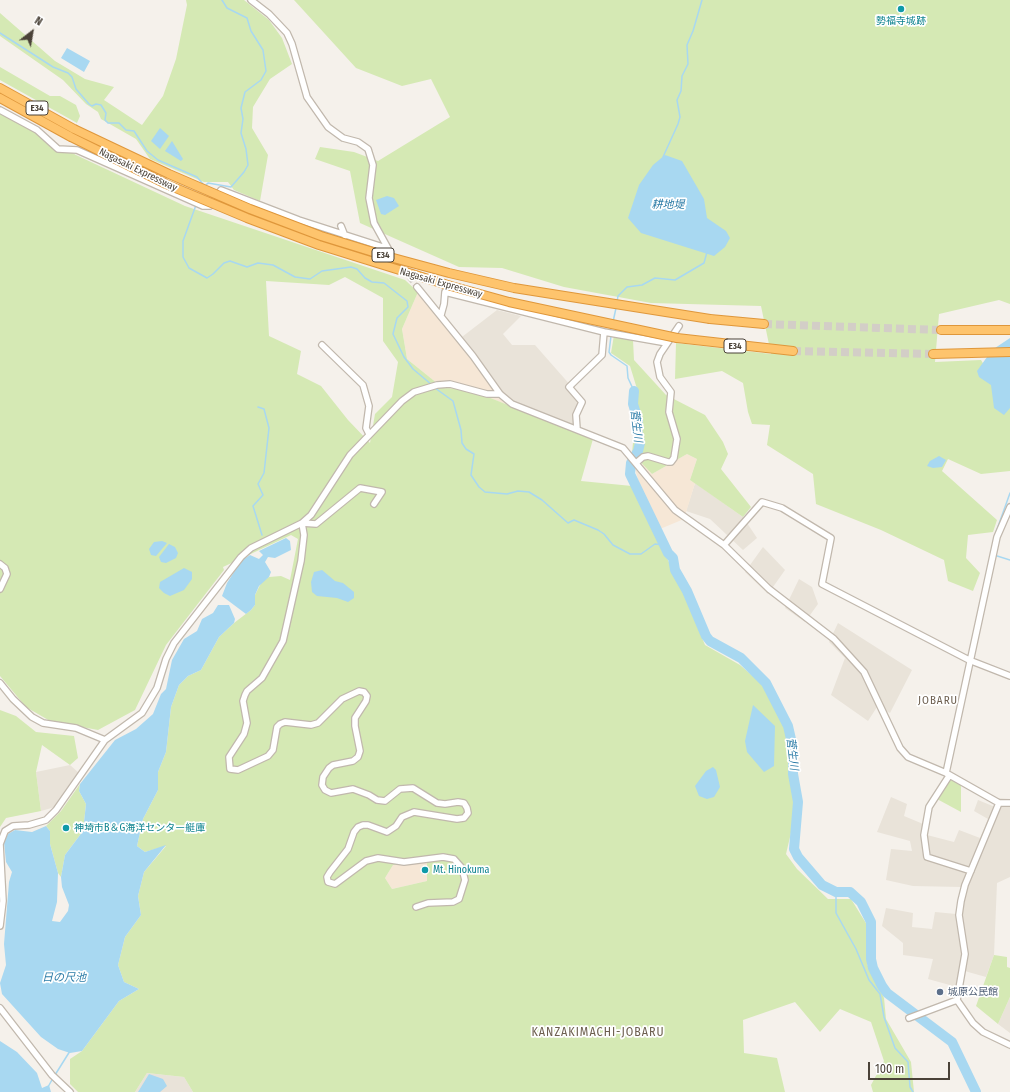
<!DOCTYPE html>
<html>
<head>
<meta charset="utf-8">
<style>
  body { margin:0 }
  #map { position:relative; width:1010px; height:1092px; overflow:hidden; background:#f5f1eb; font-family:"Fira Sans Condensed",sans-serif }
  canvas { display:block }
  .north { position:absolute; left:12px; top:12px; width:40px; height:40px; -webkit-text-stroke:3px #fff; paint-order:stroke; rotate:31deg; font-size:11px; font-weight:700; line-height:16px; text-align:center; color:#4a4238 }
  .north::after { content:''; display:block; margin:auto; width:14px; height:18px; background:#4a4238; clip-path:polygon(50% 0,100% 100%,50% 72%,0 100%) }
  .scale { position:absolute; left:868px; top:1062px; width:82px; height:18px; box-sizing:border-box; border:2px solid #4a4238; border-top:0; padding-left:5px; font-size:12px; line-height:14px; white-space:nowrap; color:#4a4238; -webkit-text-stroke:3px #fff; paint-order:stroke }
</style>
</head>
<body>
<div id="map">
<canvas width="1010" height="1092"></canvas>
<div class="north">N</div>
<div class="scale">100 m</div>
</div>
<script>
const ctx = document.querySelector('canvas').getContext('2d');
ctx.lineJoin = 'round';
function paint(path, color) { ctx.fillStyle = color; ctx.fill(path, 'evenodd'); }
const shape = rows => new Path2D(rows.map(r => 'M' + r).join(''));
function stroke(path, color, width, dash) { ctx.strokeStyle = color; ctx.lineWidth = width; ctx.lineCap = dash ? 'butt' : 'round'; ctx.setLineDash(dash || []); ctx.stroke(path); }
function drawText(font, color, halo, rows, align = 'center') {
  ctx.font = font + ' "Fira Sans Condensed","Noto Sans JP",sans-serif'; ctx.lineWidth = 3.5; ctx.setLineDash([]); ctx.textBaseline = 'middle'; ctx.strokeStyle = halo; ctx.fillStyle = color; for (const [text, x, y, turn = 0] of rows) {
    ctx.save(); ctx.translate(x, y); ctx.rotate((+turn || 0) * Math.PI / 180); ctx.textAlign = isNaN(turn) ? turn : align; if (halo) ctx.strokeText(text, 0, 0); ctx.fillText(text, 0, 0); ctx.restore();
  }
}
paint(shape([
  [497,310,521,316,503,334,512,345,535,345,586,403,578,418,581,434,510,406,458,340],
  [695,483,743,517,757,538,743,550,710,519,686,511],
  [763,547,785,570,768,594,745,572],
  [799,579,812,587,818,604,805,622,785,608],
  [838,623,912,670,890,713,877,707,868,721,831,695,845,658,829,642],
  [70,765,79,773,55,807,41,811,36,772],
  [891,797,907,804,904,816,928,826,927,835,954,842,959,830,980,838,988,819,974,811,978,800,995,807,998,798,1010,799,1010,877,997,883,994,955,986,977,961,970,957,987,928,979,933,959,903,955,903,943,882,926,886,908,913,913,912,927,932,929,935,912,956,914,961,887,913,886,886,880,891,849,912,851,910,841,877,832],
  [1010,997,1010,1033,998,1024],
  [147,1073,184,1077,193,1092,135,1092]
]), '#e9e3d9');
paint(shape([
  [418,292,439,316,510,406,468,389,443,388,407,359,402,329],
  [687,454,697,459,690,480,695,483,684,519,660,529,640,486,635,469,643,464,652,474],
  [427,861,427,881,392,889,385,878,393,865]
]), '#f6e7d6');
paint(shape([
  [186,0,244,0,269,20,282,38,292,64,270,79,253,107,252,128,268,155,260,201,234,190,228,182,204,182,150,159,136,139,101,119,98,112,86,104,63,80,0,36,0,13,55,61,85,79,114,87,104,100,142,125,163,96,176,59,187,5],
  [294,0,1010,0,1010,304,999,300,939,314,935,362,981,360,1010,407,1010,471,981,474,948,459,942,471,997,520,993,532,968,535,966,558,980,573,973,591,948,581,944,560,881,530,816,504,813,474,767,445,770,425,752,424,748,412,743,383,722,371,675,379,676,343,771,354,761,306,651,303,564,287,502,268,459,267,360,223,350,171,315,159,320,147,354,152,378,161,450,117,431,79,402,86,356,68],
  [0,67,50,96,60,96,76,105,80,116,77,123,0,80],
  [0,112,76,155,185,206,405,280,418,292,402,329,407,359,443,388,468,389,593,439,581,481,632,486,682,589,705,645,740,665,762,684,785,726,795,816,786,854,797,869,828,899,851,899,869,928,867,964,884,998,886,1019,911,1062,914,1092,873,1092,871,1085,884,1061,871,1022,840,1009,820,1032,795,1002,743,1020,744,1053,777,1058,785,1092,193,1092,184,1077,147,1073,135,1092,78,1092,70,1084,70,1059,82,1051,119,1001,139,989,124,982,118,965,125,937,141,915,138,896,144,872,166,846,145,852,137,846,143,819,158,790,158,772,166,752,171,707,179,685,188,676,201,670,219,637,234,623,251,610,255,605,255,595,262,581,269,577,281,576,290,580,298,539,291,535,223,567,224,570,166,645,135,710,98,730,50,721,26,707,0,676],
  [345,277,383,298,383,341,398,362,392,397,375,414,370,443,348,420,321,386,297,374,301,351,269,336,266,281,329,285],
  [427,862,427,881,392,889,385,878,393,865],
  [614,335,633,340,634,360,666,395,705,415,723,442,728,454,721,469,751,507,743,517,690,480,697,459,687,454,652,474,632,453,638,392,630,366,611,353],
  [0,710,16,716,36,732,74,736,78,758,70,765,42,745,36,772,41,811,6,818,0,827],
  [950,779,961,785,961,812,937,799],
  [80,784,79,791,86,804,83,831,65,855,61,877,58,873,50,844,50,831,46,826,61,811],
  [994,955,1007,957,1007,967,1010,968,1010,997,998,1024,976,1006]
]), '#d5e9b4');
paint(shape([
  [67,48,90,61,84,72,61,58],
  [160,128,169,136,160,149,151,141],
  [172,141,183,159,181,161,165,151],
  [665,155,682,161,704,199,707,218,726,231,730,238,725,247,714,256,641,233,628,218,639,185,653,165],
  [387,196,394,198,399,206,385,215,381,214,376,200],
  [1010,338,1010,408,1004,415,994,408,991,385,979,377,977,371,992,350],
  [939,456,946,460,942,467,933,468,927,466,930,461],
  [286,538,290,541,291,550,275,558,268,557,265,562,271,572,269,577,259,586,255,595,255,605,251,610,246,614,222,596,227,583,241,561,250,555,259,559,263,555,259,551],
  [162,541,167,543,156,556,151,555,149,549,154,542],
  [169,544,175,547,178,553,176,558,166,563,161,562,159,557],
  [184,568,192,572,192,579,184,590,170,596,164,593,159,588,160,582],
  [322,570,335,581,343,583,354,592,354,598,348,602,337,598,317,596,312,592,311,582,314,572],
  [218,605,229,605,235,619,234,623,219,637,201,670,188,676,179,685,171,707,166,752,158,772,158,790,143,819,137,846,145,852,166,845,144,872,138,896,141,915,125,937,118,965,124,982,139,989,119,1001,82,1051,70,1053,58,1049,41,1037,2,994,0,983,6,965,4,944,9,882,12,872,6,862,4,842,8,834,15,830,32,832,46,826,50,831,50,844,58,873,57,902,52,921,60,922,68,911,69,905,62,887,61,877,65,855,83,831,86,804,79,791,80,784,115,740,136,729,153,714,161,694,166,689,172,660,184,639,197,631,202,619,213,613],
  [753,705,775,726,774,766,764,772,747,752,745,741],
  [713,767,716,770,720,787,714,797,707,799,699,796,695,786,706,771],
  [0,1041,17,1052,37,1073,42,1088,49,1085,51,1092,0,1092],
  [149,1074,163,1079,167,1086,160,1092,138,1092]
]), '#a8d8f1');
stroke(shape([
  [0,33,53,67,68,73,72,77,76,89,89,104,92,106,96,104,101,105,106,113,105,120,108,123,119,123,126,130,134,131,147,151,158,160,197,177,203,184],
  [663,157,678,124,680,117,677,100,681,91,682,76,688,64,687,45,693,31,702,0],
  [205,186,208,183,231,187,244,172,248,165,246,149,241,133,243,119,241,108,245,92,261,80,266,71,263,50,251,31,247,18,227,8,222,0],
  [196,205,183,241,183,257,189,268,207,278,213,274,224,263,230,261,247,267,258,263,273,265,295,277,310,279,322,271,351,267,357,269,365,278,372,282,384,283,407,301,408,307,397,318,393,334,404,357,413,369,432,385],
  [617,302,618,296,627,287,642,285,655,278,675,280,704,263,707,252],
  [613,322,616,308],
  [611,336,609,352,611,355,627,366,628,378,634,391],
  [435,388,453,401,461,430,462,443,466,449,474,454,471,475,479,487,485,492,507,494,518,491,529,492,542,500,568,523,574,520,598,530,604,534,613,545,630,554,641,554,655,544,664,545],
  [258,407,264,409,269,428,264,473,258,484,263,495,253,506,262,535],
  [995,535,1010,493],
  [991,554,994,538],
  [994,555,1010,560],
  [836,892,836,913,856,949,869,980,880,994,884,1017,895,1048,908,1062,910,1087,913,1092],
  [55,1075,70,1051],
  [48,1087,53,1078]
]), '#a8d8f1', 1.5);
stroke(shape([
  [634,391,633,404,638,420,637,429,640,443,638,451,631,463,630,474,668,553,673,558,675,570,687,591,706,636,710,641,741,658,766,683,788,726,793,748,793,774,798,802,794,849,798,857,822,885,836,892,850,892,861,902,871,922,871,959,873,968,882,986,887,993,952,1042,976,1092]
]), '#a8d8f1', 10);
stroke(shape([
  [394,257,417,287]
]), '#d3cec7', 5.5, [5.5, 3]);
stroke(shape([
  [764,324,941,330],
  [793,351,933,354]
]), '#d3cec7', 8, [8, 4]);
const minor = shape([
  [251,0,269,14,287,33,292,44,307,97,328,127,343,138,358,142,368,149,373,165,369,198,374,223,390,252],
  [0,110,37,130,58,149,77,150,203,206,210,206,221,190,299,220,386,248],
  [341,226,345,236],
  [417,287,473,356,500,394,512,404,623,448,675,510,724,545,769,589,834,639,864,672,900,748,908,757,946,773,999,803,1010,803],
  [441,315,444,304,445,292,604,332,602,355,569,387,582,402,576,415,577,429],
  [604,332,667,343],
  [322,345,363,385,369,406,366,428,369,434],
  [636,463,643,457,648,456,668,462,671,462,674,458,677,439,669,412,671,392,660,377,657,362,660,354,679,326],
  [302,523,304,535,301,561,283,641,262,678,247,691,245,695,243,701,247,723,244,734,229,757,230,769,238,770,268,756,273,750,277,727,280,724,285,722,311,725,318,723,342,699,359,691,364,692,367,696,366,701,355,718,355,726,360,751,358,757,353,761,333,765,329,768,323,777,322,785,325,790,331,793,353,789,369,795,377,800,385,801,400,789,413,788,437,803,445,804,458,802,464,803,467,808,468,813,464,818,457,819,414,812,402,817,396,826,387,832,368,825,363,825,358,827,354,832,348,849,330,872,327,877,328,882,335,884,366,861,378,858,404,862,443,857,454,859,462,868,465,880,459,899,453,902,428,903,416,907],
  [302,523,316,524,360,488,382,492,374,504],
  [724,545,762,502,782,508,831,538,822,584,969,660,1010,676],
  [0,564,5,568,7,574,0,589],
  [0,683,13,699,32,717,43,723,76,728,105,740],
  [946,773,997,537,1010,507],
  [949,776,929,807,924,835,927,857,971,871],
  [999,803,965,885,961,901,959,915,965,954,957,1000,973,1023,983,1032,1010,1045],
  [0,926,3,901,0,844,5,831,13,826,29,825,46,820,56,810,105,740,142,713,157,688,166,659,174,643,241,557,251,548,302,523,311,515,350,455,402,401,414,392,437,385,450,384,487,394,500,394],
  [0,1008,52,1075,70,1092],
  [909,1018,957,1000]
]);
const highway = shape([
  [0,88,74,129],
  [0,98,71,137],
  [710,319,764,324],
  [941,330,1010,330],
  [677,338,793,351],
  [933,354,1010,352]
]);
stroke(minor, '#c1b8ad', 8);
stroke(highway, '#df973b', 10);
stroke(minor, '#fff', 5.5);
stroke(highway, '#fec46d', 8);
const highwayBridge = shape([
  [74,129,169,174,250,209,321,236,386,256,449,273,514,288,710,319],
  [71,137,166,184,247,218,319,245,451,286,509,302,677,338]
]);
stroke(highwayBridge, '#df973b', 10, []);
stroke(highwayBridge, '#fec46d', 8);
for (const [x, y, r, color] of [
  [901,9,4,"#0f9aa8"],
  [66,828,4,"#0f9aa8"],
  [425,870,4,"#0f9aa8"],
  [940,992,4,"#5c6f8a"]
]) { const dot = new Path2D(); dot.arc(x, y, r, 0, 2 * Math.PI); ctx.fillStyle = color; ctx.fill(dot); stroke(dot, '#fff', 1.5); }
for (const [x, y, w] of [
  [37,108,22],
  [383,255,22],
  [735,346,22]
]) { const box = new Path2D(); box.roundRect(x - w / 2, y - 7, w, 14, 3); ctx.fillStyle = '#fff'; ctx.fill(box); stroke(box, '#4a4238', 1); }
drawText('bold 9px', '#4a4238', null, [
  ["E34",37,108],
  ["E34",383,255],
  ["E34",735,346]
]);
drawText('10px', '#0d838f', '#fff', [
  ["勢福寺城跡",901,21,"center"],
  ["神埼市B＆G海洋センター艇庫",74,828],
  ["Mt. Hinokuma",433,870]
], 'left');
drawText('10px', '#4a4238', '#fff', [
  ["Nagasaki Expressway",138,170,26],
  ["Nagasaki Expressway",441,283,16]
]);
drawText('10px', '#4e5e75', '#fff', [
  ["城原公民館",948,992]
], 'left');
drawText('italic 11px', '#2c7ca7', '#fff', [
  ["耕地堤",668,205],
  ["菅生川",636,426,83],
  ["菅生川",792,754,83],
  ["日の尺池",64,978]
]);
ctx.letterSpacing = '1px';
drawText('11px', '#6d5f4f', '#fff', [
  ["JOBARU",938,701]
]);
ctx.letterSpacing = '0px';
ctx.letterSpacing = '1px';
drawText('12px', '#6d5f4f', '#fff', [
  ["KANZAKIMACHI-JOBARU",598,1033]
]);
ctx.letterSpacing = '0px';
</script>
</body>
</html>
